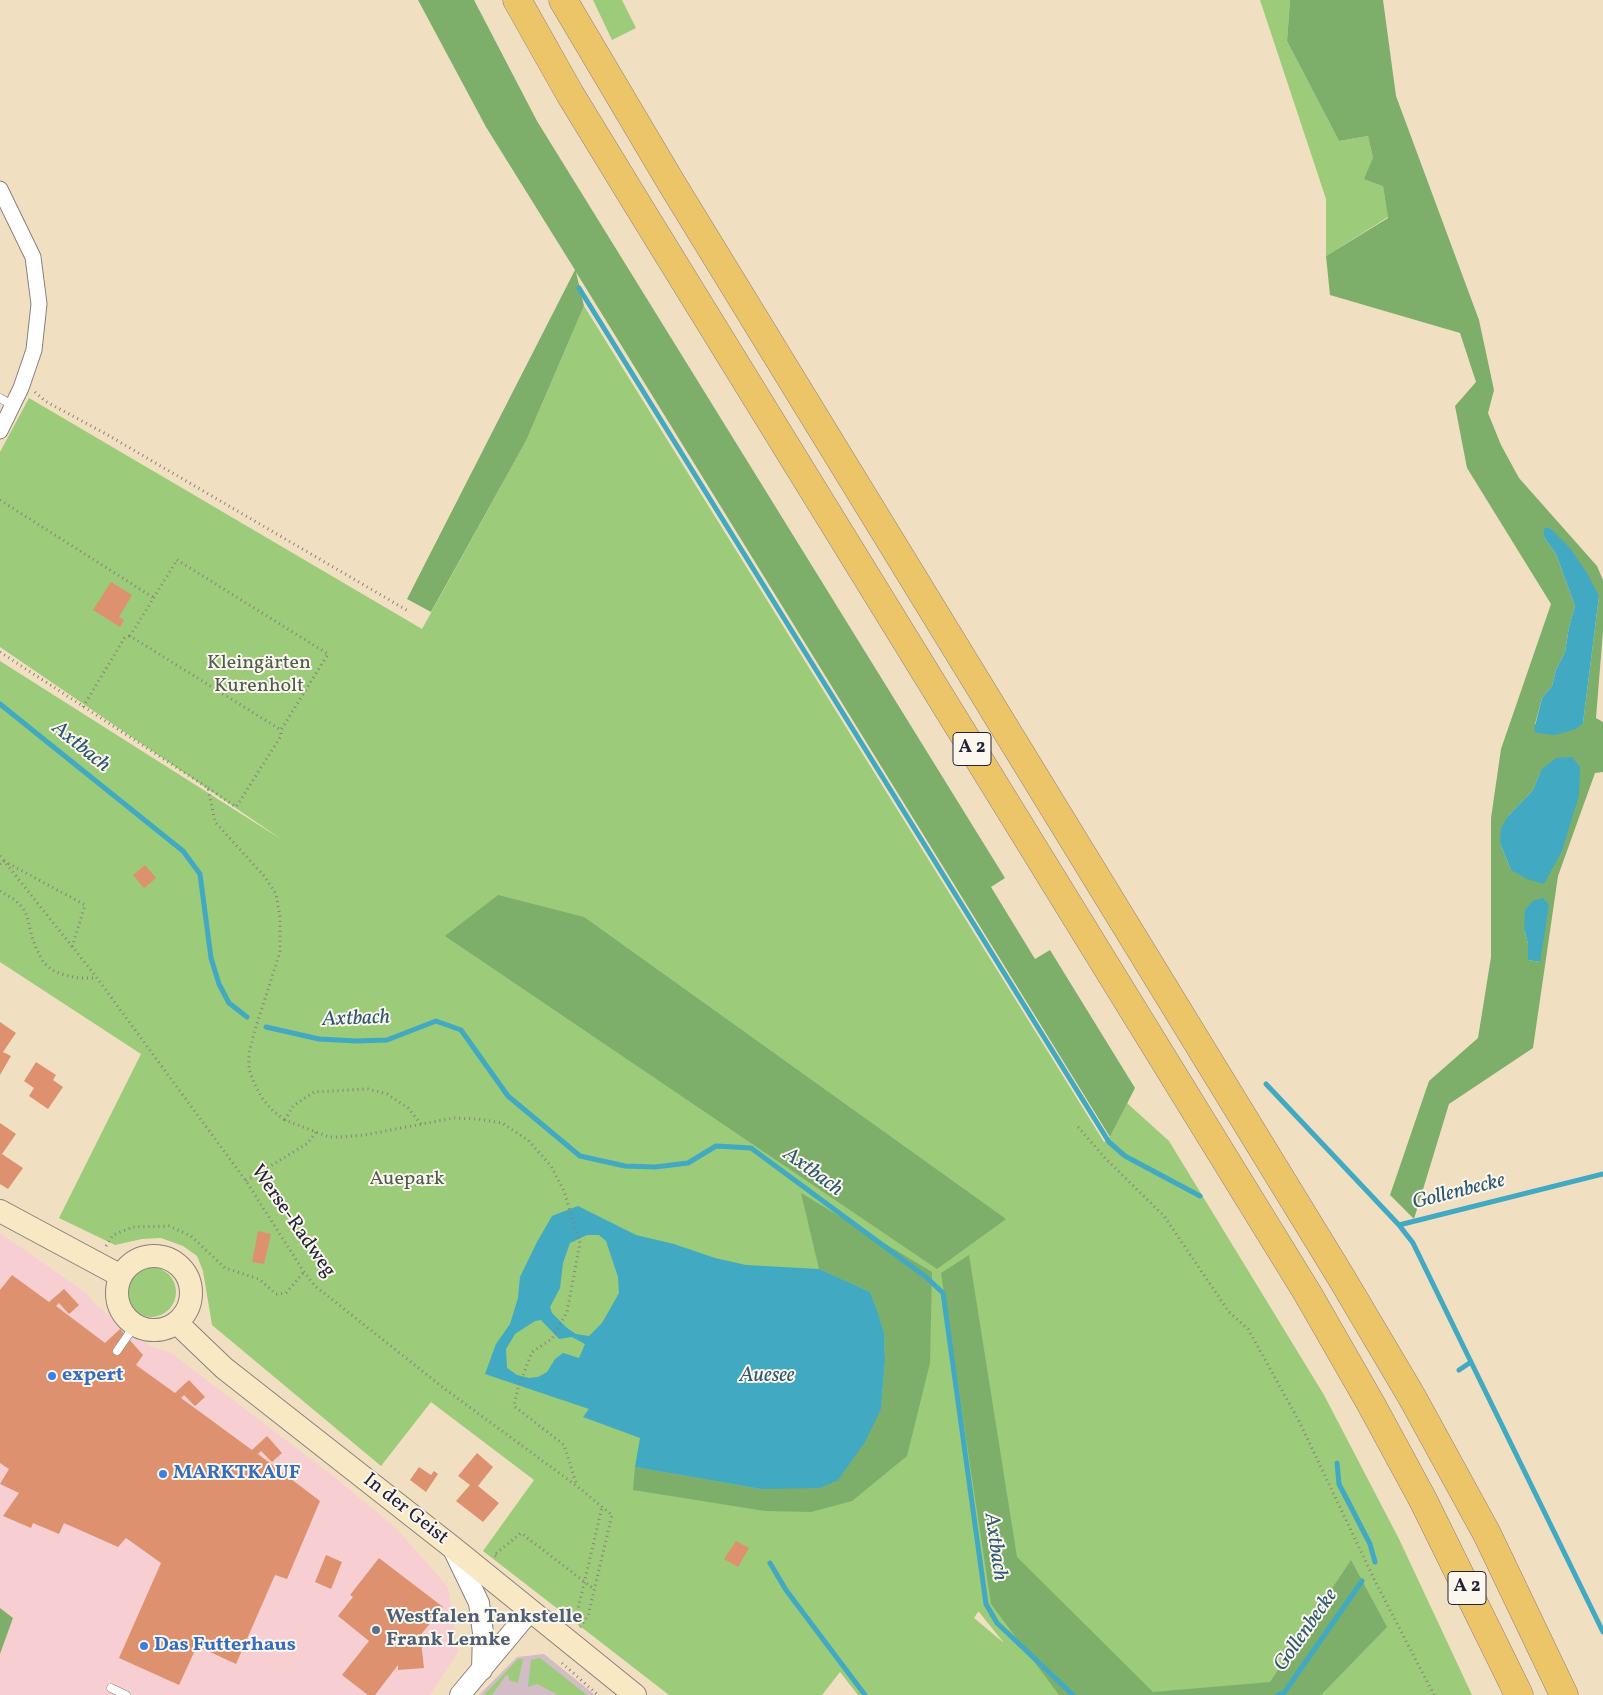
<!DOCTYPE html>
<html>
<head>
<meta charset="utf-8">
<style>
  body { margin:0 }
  canvas { display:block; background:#f1dfc1 }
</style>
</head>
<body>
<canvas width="1603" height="1695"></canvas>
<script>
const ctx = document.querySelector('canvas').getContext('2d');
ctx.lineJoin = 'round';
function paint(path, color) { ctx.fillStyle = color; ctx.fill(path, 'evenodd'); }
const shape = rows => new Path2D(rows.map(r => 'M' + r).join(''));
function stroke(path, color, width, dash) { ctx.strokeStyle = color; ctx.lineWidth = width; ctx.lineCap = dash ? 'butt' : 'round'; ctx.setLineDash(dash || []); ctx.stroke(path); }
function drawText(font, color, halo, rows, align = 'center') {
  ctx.font = font + ' Vollkorn,serif'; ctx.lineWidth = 4; ctx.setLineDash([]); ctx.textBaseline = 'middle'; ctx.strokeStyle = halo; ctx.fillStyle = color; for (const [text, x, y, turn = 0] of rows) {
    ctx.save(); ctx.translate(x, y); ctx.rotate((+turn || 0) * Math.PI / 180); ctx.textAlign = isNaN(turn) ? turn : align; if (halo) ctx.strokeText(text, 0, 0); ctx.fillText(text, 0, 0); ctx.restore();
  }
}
paint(shape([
  [0,1233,85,1292,99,1308,152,1347,170,1352,333,1476,395,1527,448,1587,458,1652,430,1695,0,1695,0,1654,13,1618,0,1608]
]), '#f7cfd3');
paint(shape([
  [544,1654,595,1695,479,1695,517,1657]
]), '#d2bdc7');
paint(shape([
  [593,0,622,0,636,28,612,40],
  [1260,0,1290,0,1287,41,1339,141,1368,136,1373,158,1383,186,1388,217,1326,256,1326,199],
  [584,306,1104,1142,1110,1137,1127,1103,1169,1141,1324,1395,1399,1539,1472,1695,858,1695,840,1672,822,1695,669,1695,483,1551,534,1480,431,1402,381,1466,212,1325,203,1271,197,1256,183,1246,161,1238,142,1239,115,1245,59,1218,141,1054,0,962,0,661,284,841,0,647,0,452,29,398,422,629,526,441],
  [978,1612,979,1612,1004,1643,974,1618],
  '126 1292a25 25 0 1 1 50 0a25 25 0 1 1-50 0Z',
  [540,1658,587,1695,558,1695,537,1684,528,1687,531,1660],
  [518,1659,523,1659,518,1683,509,1680,509,1676,506,1675,492,1695,484,1695]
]), '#9ccb7a');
paint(shape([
  [418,0,474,0,537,121,1005,878,991,887,1035,959,1050,950,1135,1088,1110,1137,576,272,584,306,526,441,431,612,407,599,575,270,486,127],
  [1290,0,1383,0,1396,96,1479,320,1494,390,1488,413,1501,445,1519,478,1597,566,1603,580,1603,631,1596,718,1603,722,1603,772,1595,773,1558,876,1533,1048,1449,1104,1414,1219,1390,1195,1429,1081,1478,1038,1491,957,1491,818,1501,749,1551,604,1467,468,1455,406,1476,382,1460,333,1330,295,1326,256,1388,218,1383,186,1364,179,1373,158,1368,136,1339,141,1287,41],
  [1544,528,1550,528,1599,596,1583,723,1535,724,1542,698,1552,686,1556,670,1565,652,1569,627,1575,606,1556,554,1544,537],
  [1541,770,1511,870,1500,843,1508,816,1533,790],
  [1524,929,1540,962,1528,960,1528,944],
  [498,895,584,917,1006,1219,937,1269,445,936],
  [801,1193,932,1272,930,1363,907,1456,852,1501,811,1512,765,1511,633,1490,635,1467,761,1489,881,1409,885,1360,884,1333,877,1310,870,1292,819,1269],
  [969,1255,1017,1557,1153,1692,1270,1682,1351,1560,1387,1627,1321,1695,1059,1695,991,1604,941,1273],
  [0,1608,13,1618,0,1654]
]), '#7daf6a');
paint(shape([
  [1544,528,1550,528,1570,548,1587,573,1599,596,1583,723,1576,729,1555,735,1537,733,1534,730,1542,698,1552,686,1556,670,1565,652,1569,627,1575,606,1556,554,1544,537],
  [1572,757,1580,767,1579,795,1562,851,1544,884,1527,879,1511,870,1500,843,1501,828,1508,816,1533,790,1541,770,1556,758],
  [1543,898,1549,905,1540,962,1528,960,1528,944,1524,929,1525,910,1533,901],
  [578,1206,636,1235,674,1244,715,1258,746,1265,819,1269,870,1292,877,1310,884,1333,885,1360,881,1409,865,1442,838,1480,820,1488,761,1489,635,1467,640,1438,583,1417,589,1409,485,1374,496,1344,510,1324,518,1298,520,1277,537,1242,552,1216],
  [587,1235,599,1235,606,1241,618,1277,619,1293,602,1323,589,1336,576,1334,567,1328,552,1313,550,1307,560,1288,563,1263,570,1243],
  [541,1320,559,1339,572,1337,585,1344,579,1358,563,1353,555,1359,547,1372,538,1377,529,1378,517,1375,507,1368,506,1349,515,1334,535,1321]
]), '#41a9c1');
stroke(shape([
  [579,288,1109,1142,1125,1156,1200,1196],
  [0,704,183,851,200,874,211,958,219,984,229,1003,247,1017],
  [266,1027,319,1039,356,1041,387,1040,436,1021,461,1030,508,1096,580,1156,625,1166,655,1167,688,1163,716,1146,751,1148,926,1277,943,1293,986,1604,997,1623,1073,1695],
  [1266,1084,1399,1225,1413,1243,1471,1362,1459,1370],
  [1399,1225,1603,1174],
  [1471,1362,1603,1632],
  [1337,1463,1339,1484,1370,1544,1375,1562],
  [770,1563,786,1590,865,1695],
  [1278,1695,1284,1693,1362,1581]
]), '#41a9c1', 5);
paint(shape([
  [111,582,132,595,119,617,124,620,120,627,93,610],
  [145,865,156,878,144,888,133,875],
  [0,1022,16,1033,3,1052,11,1056,0,1075],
  [36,1062,56,1075,53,1080,63,1087,48,1109,29,1096,34,1088,24,1081],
  [0,1123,16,1134,2,1154,23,1168,8,1189,0,1184],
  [258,1231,271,1234,264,1264,252,1262],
  [12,1275,49,1302,64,1289,79,1305,69,1314,59,1303,56,1306,105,1343,120,1329,143,1355,136,1365,175,1393,189,1380,205,1397,195,1406,184,1395,181,1398,252,1450,267,1436,282,1453,272,1462,261,1451,258,1454,320,1501,287,1579,275,1575,236,1664,197,1646,179,1685,119,1658,161,1563,126,1538,118,1547,64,1523,59,1534,33,1523,31,1528,3,1516,19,1493,0,1484,9,1469,0,1463,0,1290],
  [477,1453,493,1467,478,1486,499,1503,483,1522,456,1501,470,1485,458,1476],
  [419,1467,431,1475,434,1471,438,1474,426,1492,410,1480],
  [736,1541,749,1548,738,1567,724,1559],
  [326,1555,342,1562,331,1589,315,1582],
  [379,1558,443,1607,415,1642,421,1642,424,1668,398,1670,398,1665,375,1695,368,1695,342,1675,369,1641,338,1616,353,1597,350,1595]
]), '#de916e');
const service = shape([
  [0,398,12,405],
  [117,1351,135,1325],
  [111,1688,126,1695]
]);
const minor = shape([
  [0,189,33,257,39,304,34,350,21,388,0,431]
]);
const tertiary = shape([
  [452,1547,479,1603,483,1633,482,1670],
  [460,1695,530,1611]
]);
const secondary = shape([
  [0,1211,121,1276],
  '117 1293a37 37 0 1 1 74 0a37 37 0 1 1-74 0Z',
  [177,1323,224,1368,452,1547,635,1695]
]);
const motorway = shape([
  [517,0,570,94,639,207,1308,1294,1371,1404,1423,1500,1519,1695],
  [563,0,672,184,1341,1277,1412,1397,1487,1534,1564,1695]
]);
stroke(service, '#8a807e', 9);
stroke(minor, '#8a807e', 17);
stroke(tertiary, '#8a807e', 22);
stroke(secondary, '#8a807e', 24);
stroke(motorway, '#8a807e', 29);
stroke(shape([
  [35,392,45,401,106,434,410,612],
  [0,500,154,598],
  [177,560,328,654,281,730,130,636,177,560],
  [0,652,208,788,215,822,265,877,276,894,280,917,280,952,254,1033,249,1053,249,1069,254,1083,262,1098,273,1111,285,1120],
  [83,707,125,637,130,636],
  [208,788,236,807,281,736,281,730],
  [0,856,94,974,246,1181,304,1272,315,1286,445,1389,578,1487,612,1515,588,1616,580,1627],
  [0,864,4,861,85,905,72,947],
  [0,891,15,900,23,908,27,916,32,937,36,948,43,962,52,970,61,974,78,978,96,978],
  [421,1124,408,1108,387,1094,368,1089,314,1092,293,1106,285,1120,329,1137,340,1137,364,1135,454,1118,478,1119,502,1123,528,1140,551,1166,564,1191,580,1243,567,1312,552,1339,532,1352,518,1388,514,1406,564,1445,577,1486],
  [1078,1127,1105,1158,1164,1216,1229,1312,1248,1329,1299,1421,1376,1583,1434,1695],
  [246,1181,308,1143,316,1132],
  [106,1246,113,1235,133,1227,169,1226,191,1236,225,1268,259,1279,276,1294,286,1293,304,1272],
  [496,1556,494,1555,521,1533,594,1589],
  [575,1622,602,1507],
  [562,1663,598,1695]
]), '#8a807e', 3, [1, 4]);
stroke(service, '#fff', 8);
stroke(minor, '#fff', 15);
stroke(tertiary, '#fff', 20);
stroke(secondary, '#f8e8c3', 22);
stroke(motorway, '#edc569', 28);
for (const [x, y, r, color] of [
  [52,1376,5,"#3f7fe0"],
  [163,1474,5,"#3f7fe0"],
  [376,1630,5,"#5c6f8a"],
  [144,1646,5,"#3f7fe0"]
]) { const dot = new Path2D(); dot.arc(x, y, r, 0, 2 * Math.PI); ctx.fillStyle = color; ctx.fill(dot); stroke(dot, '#fbf7ec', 2); }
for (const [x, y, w] of [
  [972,749,38],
  [1467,1588,38]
]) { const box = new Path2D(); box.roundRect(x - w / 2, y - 16.5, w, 33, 4); ctx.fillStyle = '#fbf7ec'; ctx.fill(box); stroke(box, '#22223b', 1); }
drawText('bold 19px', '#22223b', null, [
  ["A 2",972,749],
  ["A 2",1467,1588]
]);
drawText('20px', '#4d5d51', '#fbf7ec', [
  ["Kleingärten",259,664],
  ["Kurenholt",259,687],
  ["Auepark",407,1180]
]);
drawText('20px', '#22223b', '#fbf7ec', [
  ["Werse-Radweg",292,1222,55],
  ["In der Geist",405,1510,38]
]);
drawText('bold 20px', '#366cbe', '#fbf7ec', [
  ["expert",62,1376],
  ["MARKTKAUF",173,1474],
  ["Das Futterhaus",154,1646]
], 'left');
drawText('bold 20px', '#4e5e75', '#fbf7ec', [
  ["Westfalen Tankstelle",386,1618],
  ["Frank Lemke",386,1641]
], 'left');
drawText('italic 21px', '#2e5871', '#fbf7ec', [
  ["Axtbach",80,748,39],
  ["Axtbach",356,1020,-2],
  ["Axtbach",812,1173,36],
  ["Gollenbecke",1459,1193,-14],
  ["Auesee",767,1377],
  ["Axtbach",994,1547,82],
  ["Gollenbecke",1307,1631,-55]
]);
</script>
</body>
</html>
